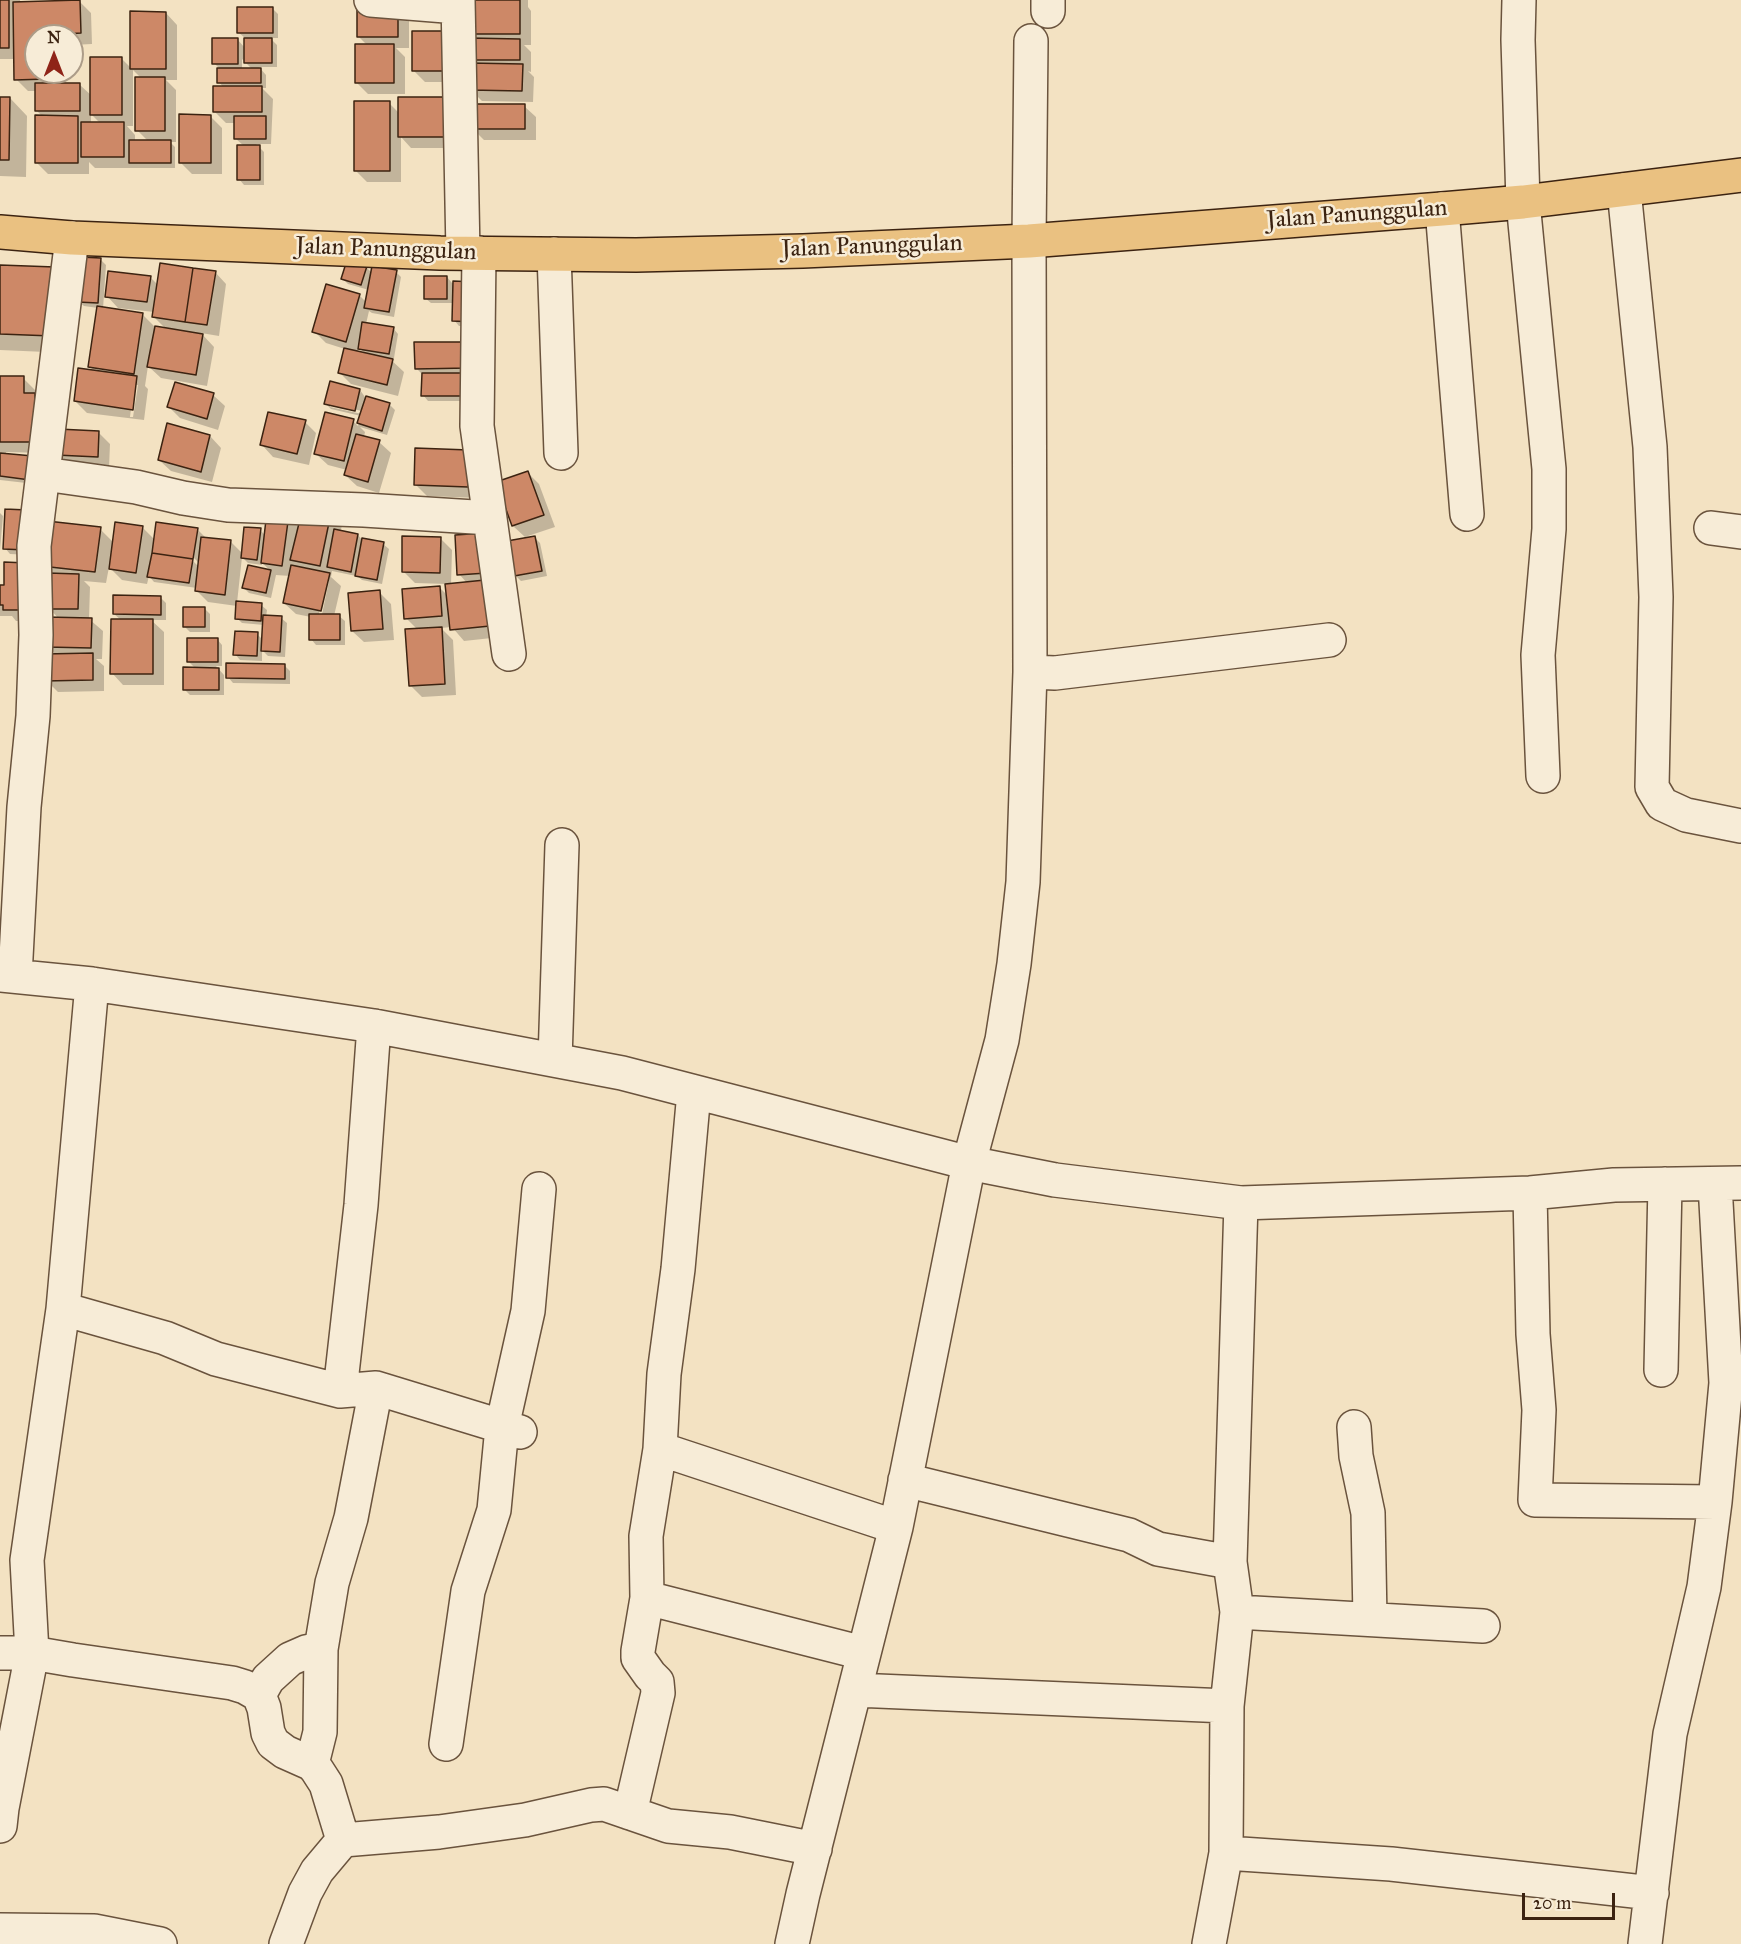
<!DOCTYPE html>
<html>
<head>
<meta charset="utf-8">
<style>
  body { margin:0 }
  #map { position:relative; width:1741px; height:1944px; overflow:hidden; background:#f3e2c2; font-family:"IM FELL Great Primer",serif }
  canvas { display:block }
  .north { position:absolute; left:24px; top:24px; width:60px; height:60px; box-sizing:border-box; background:#f7ecd7; border:2px solid #ac9c88; border-radius:50%; rotate:0deg; font-size:16px; font-weight:700; line-height:24px; text-align:center; color:#3c2311 }
  .north::after { content:''; display:block; margin:auto; width:21px; height:27px; background:#8f2418; clip-path:polygon(50% 0,100% 100%,50% 72%,0 100%) }
  .scale { position:absolute; left:1522px; top:1893px; width:93px; height:27px; box-sizing:border-box; border:3px solid #3c2311; border-top:0; padding-left:8px; font-size:18px; line-height:21px; white-space:nowrap; color:#3c2311; -webkit-text-stroke:4px #f7ecd7; paint-order:stroke }
</style>
</head>
<body>
<div id="map">
<canvas width="1741" height="1944"></canvas>
<div class="north">N</div>
<div class="scale">20 m</div>
</div>
<script>
const ctx = document.querySelector('canvas').getContext('2d');
ctx.lineJoin = 'round';
function paint(path, color) { ctx.fillStyle = color; ctx.fill(path, 'evenodd'); }
const shape = rows => new Path2D(rows.map(r => 'M' + r).join(''));
function stroke(path, color, width, dash) { ctx.strokeStyle = color; ctx.lineWidth = width; ctx.lineCap = dash ? 'butt' : 'round'; ctx.setLineDash(dash || []); ctx.stroke(path); }
function drawText(font, color, halo, rows, align = 'center') {
  ctx.font = font + ' "IM FELL Great Primer",serif'; ctx.lineWidth = 5; ctx.setLineDash([]); ctx.textBaseline = 'middle'; ctx.strokeStyle = halo; ctx.fillStyle = color; for (const [text, x, y, turn = 0] of rows) {
    ctx.save(); ctx.translate(x, y); ctx.rotate((+turn || 0) * Math.PI / 180); ctx.textAlign = isNaN(turn) ? turn : align; if (halo) ctx.strokeText(text, 0, 0); ctx.fillText(text, 0, 0); ctx.restore();
  }
}
paint(shape([
  [0,0,20,0,20,3,80,2,91,13,92,44,72,45,72,36,36,36,36,72,59,72,59,85,80,85,92,96,121,58,131,68,166,13,177,25,177,80,166,80,176,90,176,142,170,142,175,147,175,168,95,168,89,162,89,174,48,174,36,162,43,117,37,111,37,91,28,91,16,79,16,59,0,59],
  [133,70,141,78,137,130,148,141,135,141,135,135,127,126,133,126],
  [91,114,100,123,91,123],
  [472,0,528,0,528,7,531,11,531,45,524,45,531,52,531,72,528,71,534,77,533,102,482,101,470,89,471,59,478,40,471,33],
  [358,7,409,19,409,48,396,48,405,57,405,94,368,94,356,82,367,45,358,36],
  [272,8,278,14,278,38,270,38,277,45,277,67,259,67,266,75,266,88,262,88,273,99,271,144,256,144,264,152,264,185,244,185,239,179,244,146,235,138,235,123,226,123,214,111,224,88,219,82,219,68,214,63,237,39,245,48,245,38,238,32],
  [242,59,252,69,242,69],
  [452,33,464,82,425,82,413,70],
  [0,98,10,98,27,116,26,177,0,176],
  [400,99,463,148,411,148,401,137,401,182,367,182,355,170,389,103,400,114],
  [524,106,536,117,536,140,484,140,472,128],
  [210,116,222,128,222,174,192,174,180,162],
  [101,260,106,265,103,309,143,315,155,327,166,329,153,316,154,312,118,308,107,296,150,277,158,285,215,272,226,284,219,336,201,333,214,347,207,386,161,378,148,366,145,386,148,389,144,420,87,413,75,401,95,372,89,366,98,308,84,306,78,301],
  [134,385,138,385,133,417,130,417],
  [0,266,69,353,0,350],
  [366,267,372,273,396,272,401,277,394,317,372,313,369,311,366,324,393,328,398,334,394,358,389,358,404,372,398,396,351,384,340,373,345,349,326,343,314,331,359,295,367,303,369,290,348,284,343,279],
  [359,348,366,354,357,352],
  [447,277,452,283,474,283,478,326,459,326,454,320,454,303,431,303,425,298],
  [467,343,467,401,428,401,423,395,423,375,416,368],
  [0,378,23,378,35,390,35,395,46,406,45,453,6,452,6,455,35,484,0,480,0,454,2,454,0,452],
  [360,390,365,397,389,404,395,410,387,435,360,427,365,432,364,437,379,442,391,453,379,493,357,486,345,475,347,470,328,465,316,454,353,421,358,426,361,416,331,409,326,404],
  [330,404,362,411,362,414,330,407],
  [213,395,225,406,218,430,180,418,169,407],
  [305,422,316,433,309,465,273,457,262,445],
  [99,433,110,444,109,468,70,466,58,454],
  [210,436,221,448,212,482,171,471,159,460],
  [469,452,479,498,427,496,415,484],
  [527,472,539,484,555,527,525,537,513,526],
  [0,513,3,516,0,550],
  [289,515,300,526,330,515,342,526,340,532,358,535,362,540,383,544,389,549,382,584,362,580,356,575,356,576,332,571,331,577,341,586,334,616,339,616,345,621,345,645,316,645,311,639,311,617,296,614,284,603,290,576,276,575,271,598,249,593,244,588,249,567,271,571,262,563,262,565,248,563,242,557,237,603,261,605,267,610,266,617,281,618,287,623,285,657,268,656,262,650,262,661,240,660,235,654,257,634,263,640,264,625,242,623,237,618,237,606,208,602,197,591,197,588,154,582,149,576,147,584,122,580,109,567,106,583,84,581,90,587,89,619,103,631,102,659,96,659,104,666,104,691,58,692,46,680,57,656,48,647,59,619,49,608,43,565,100,529,114,543,143,528,155,540,197,529,207,539,231,542,243,554,260,530,266,536],
  [189,553,200,564,200,568,187,555],
  [326,581,329,581,321,619,318,618],
  [31,517,31,555,10,554,5,548],
  [484,535,501,637,464,641,452,627,441,628,453,640,456,695,422,697,410,685,418,630,406,618,440,588,448,596,446,584,415,583,403,571,440,538,452,550,451,585,467,583,459,574],
  [535,538,540,543,547,576,521,581,515,575],
  [0,586,37,621,16,621,12,616,0,616],
  [379,592,391,604,394,640,364,642,352,631],
  [160,597,166,603,166,620,151,620,164,632,164,685,123,685,112,673,121,620,114,614],
  [204,608,210,614,210,632,190,632,185,627],
  [217,639,222,645,222,666,216,666,224,675,224,695,190,695,184,689,196,669,188,661],
  [285,666,290,671,290,684,233,683,228,677]
]), '#0003');
const building = shape([
  [0,0,9,0,9,48,0,48,0,0],
  [80,0,81,33,36,36,36,72,48,72,48,79,14,80,13,2,80,0],
  [470,0,520,0,520,34,470,34,470,0],
  [357,6,398,6,398,37,357,37,357,6],
  [237,7,273,7,273,33,237,33,237,7],
  [130,11,166,12,166,69,130,69,130,11],
  [412,31,453,31,453,71,412,71,412,31],
  [212,38,238,38,238,64,212,64,212,38],
  [244,38,272,38,272,63,244,63,244,38],
  [470,38,520,39,520,60,470,60,470,38],
  [355,44,394,44,394,83,355,83,355,44],
  [90,57,122,57,122,115,90,115,90,57],
  [469,63,523,64,522,91,469,90,469,63],
  [217,68,261,68,261,83,217,83,217,68],
  [135,77,165,77,165,131,135,131,135,77],
  [35,83,80,83,80,111,35,111,35,83],
  [213,86,262,86,262,112,213,112,213,86],
  [0,97,10,97,9,160,0,160,0,97],
  [398,97,452,97,452,137,398,137,398,97],
  [354,101,390,101,390,171,354,171,354,101],
  [470,104,525,104,525,129,470,129,470,104],
  [179,114,211,115,211,163,179,163,179,114],
  [35,115,78,116,78,163,35,163,35,115],
  [234,116,266,116,266,139,234,139,234,116],
  [81,122,124,122,124,157,81,157,81,122],
  [129,140,171,140,171,163,129,163,129,140],
  [237,145,260,145,260,180,237,180,237,145],
  [80,257,101,258,98,303,77,302,80,257],
  [347,260,367,266,361,285,341,279,347,260],
  [160,263,193,268,185,322,152,317,160,263],
  [0,265,55,267,52,336,0,334,0,265],
  [372,266,397,270,389,312,364,308,372,266],
  [193,268,216,271,207,325,185,322,193,268],
  [108,271,151,276,147,302,105,297,108,271],
  [424,276,447,276,447,299,424,299,424,276],
  [453,281,475,282,474,322,452,321,453,281],
  [326,284,360,294,346,342,312,332,326,284],
  [97,306,143,313,134,374,88,367,97,306],
  [362,322,394,327,389,354,358,349,362,322],
  [155,326,203,334,196,375,147,367,155,326],
  [414,342,467,342,468,368,415,369,414,342],
  [344,348,393,359,387,385,338,373,344,348],
  [78,368,137,376,133,410,74,401,78,368],
  [422,373,463,373,462,396,421,396,422,373],
  [0,376,24,376,24,393,35,393,34,442,0,442,0,376],
  [330,381,360,389,355,411,324,404,330,381],
  [175,382,214,393,207,419,167,407,175,382],
  [366,396,390,403,382,431,357,423,366,396],
  [268,412,306,420,297,454,260,445,268,412],
  [325,412,354,419,344,461,314,454,325,412],
  [167,423,210,435,201,472,158,460,167,423],
  [58,429,99,431,98,457,56,455,58,429],
  [356,434,380,440,368,482,344,475,356,434],
  [415,448,469,450,468,487,414,485,415,448],
  [0,453,33,456,30,480,0,476,0,453],
  [528,471,544,515,512,526,496,482,528,471],
  [5,509,27,510,26,550,3,549,5,509],
  [267,511,289,514,282,566,261,563,267,511],
  [302,511,331,513,320,566,290,560,302,511],
  [47,521,101,527,95,572,41,566,47,521],
  [115,522,143,526,136,573,109,569,115,522],
  [156,522,198,528,193,559,152,553,156,522],
  [244,527,261,528,257,560,241,558,244,527],
  [334,529,358,534,351,572,327,567,334,529],
  [485,533,487,573,457,575,455,535,485,533],
  [402,536,441,537,440,573,402,572,402,536],
  [535,536,542,571,514,576,507,541,535,536],
  [201,537,231,540,225,595,195,591,201,537],
  [362,538,384,542,377,580,355,576,362,538],
  [152,553,193,559,189,583,147,577,152,553],
  [4,562,27,563,26,610,3,610,3,605,0,605,0,585,4,585,4,562],
  [248,565,271,570,266,593,242,588,248,565],
  [291,565,330,573,321,611,283,603,291,565],
  [48,573,79,574,78,609,47,609,48,573],
  [485,580,490,626,450,630,445,584,485,580],
  [440,586,442,616,404,619,402,589,440,586],
  [380,590,383,629,351,631,348,593,380,590],
  [113,595,161,596,161,615,113,614,113,595],
  [236,601,262,603,261,621,235,619,236,601],
  [183,607,205,607,205,627,183,627,183,607],
  [309,614,340,614,340,640,309,640,309,614],
  [263,615,282,616,280,652,261,651,263,615],
  [46,617,92,618,91,648,46,647,46,617],
  [111,619,153,619,153,674,110,674,111,619],
  [442,627,445,684,409,686,405,629,442,627],
  [235,631,258,632,257,656,233,655,235,631],
  [187,638,218,638,218,662,187,662,187,638],
  [93,653,93,680,45,681,44,654,93,653],
  [226,663,285,664,285,679,226,678,226,663],
  [183,667,219,668,219,690,183,690,183,667]
]);
paint(building, '#cd8867');
stroke(building, '#3c2311', 1.5);
const minor = shape([
  [371,0,458,7],
  [458,0,463,253],
  [1048,0,1048,11],
  [1519,0,1518,40,1523,202,1549,469,1549,529,1538,655,1543,776],
  [1624,190,1650,447,1656,597,1652,787,1662,804,1686,815,1741,826],
  [1442,209,1467,514],
  [479,253,477,426,509,654],
  [554,254,561,453],
  [44,474,136,487,183,498,228,505,364,510,490,518],
  [1711,528,1741,532],
  [1030,672,1055,673,1329,640],
  [0,975,92,984,374,1026,622,1073,969,1163,1055,1180,1241,1203,1530,1193,1614,1185,1741,1183],
  [15,976,24,807,33,716,36,635,34,546,72,238],
  [92,984,63,1309,27,1560,32,1653,73,1660,232,1683,245,1687,259,1695,264,1708,268,1733,273,1743,285,1752,312,1764,317,1770,326,1784,343,1840],
  [555,1060,562,845],
  [1530,1193,1533,1334,1539,1410,1535,1500,1715,1502],
  [63,1309,165,1338,216,1359,340,1391,376,1388,520,1432],
  [1661,1370,1665,1184],
  [340,1391,361,1205,374,1026],
  [1354,1427,1356,1456,1368,1513,1370,1619],
  [660,1449,896,1527],
  [905,1480,1129,1535,1158,1549,1230,1562],
  [647,1598,863,1653],
  [1237,1612,1483,1626],
  [0,1653,32,1653,2,1808,0,1826],
  [855,1690,1227,1706],
  [259,1695,268,1679,290,1659,306,1652,321,1649],
  [446,1744,468,1591,494,1510,502,1427,528,1311,539,1189],
  [312,1764,320,1732,321,1649,332,1583,351,1518,376,1388],
  [630,1813,658,1693,657,1682,650,1675,638,1658,638,1651,647,1598,646,1536,660,1449,664,1374,678,1269,694,1092],
  [1226,1853,1391,1864,1652,1893],
  [0,1930,94,1931,160,1944],
  [286,1944,305,1893,317,1871,343,1840,439,1832,525,1820,591,1805,604,1804,668,1826,730,1832,815,1849],
  [792,1944,803,1894,896,1527,969,1163,1002,1040,1014,964,1023,882,1030,672,1029,241,1031,41],
  [1209,1944,1226,1853,1227,1706,1237,1612,1230,1562,1241,1203],
  [1645,1944,1670,1734,1704,1587,1715,1502,1726,1383,1715,1184]
]);
const major = shape([
  [0,232,72,238,440,253,636,255,803,251,1029,241,1442,209,1523,202,1741,175]
]);
stroke(minor, '#6a533d', 36);
stroke(major, '#3c2311', 36);
stroke(minor, '#f7ecd7', 33);
stroke(major, '#eac181', 33);
drawText('24px', '#3c2311', '#f7ecd7', [
  ["Jalan Panunggulan",1357,215,-4],
  ["Jalan Panunggulan",872,247,-2],
  ["Jalan Panunggulan",386,250,2]
]);
</script>
</body>
</html>
